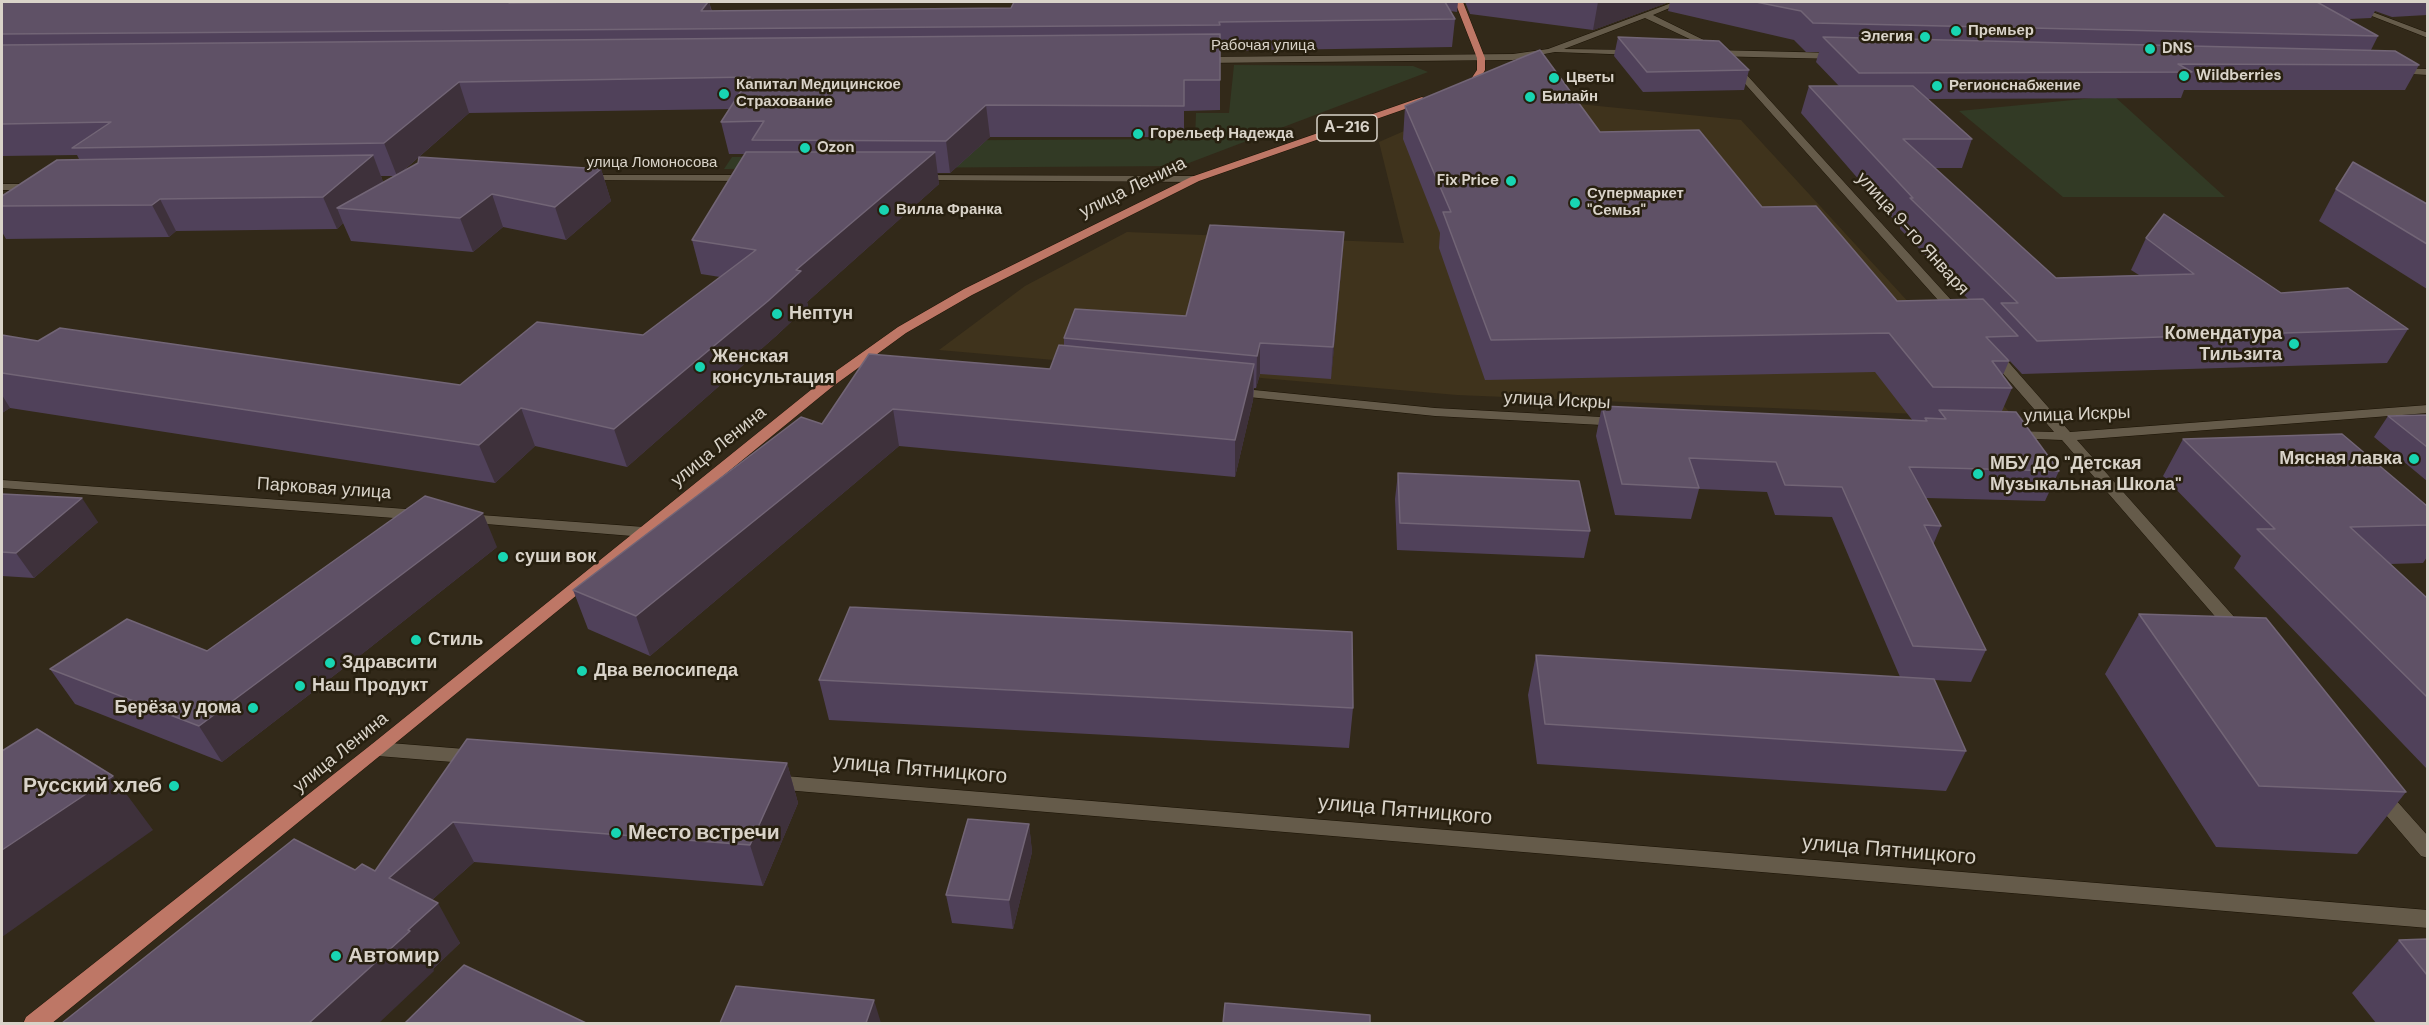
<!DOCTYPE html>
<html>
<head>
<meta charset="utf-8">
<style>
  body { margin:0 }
  #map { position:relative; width:2429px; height:1025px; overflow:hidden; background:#322919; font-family:"DM Sans",sans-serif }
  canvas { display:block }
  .frame { position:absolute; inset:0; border:3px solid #d9d3c9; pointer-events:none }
</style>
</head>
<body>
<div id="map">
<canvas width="2429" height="1025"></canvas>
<div class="frame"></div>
</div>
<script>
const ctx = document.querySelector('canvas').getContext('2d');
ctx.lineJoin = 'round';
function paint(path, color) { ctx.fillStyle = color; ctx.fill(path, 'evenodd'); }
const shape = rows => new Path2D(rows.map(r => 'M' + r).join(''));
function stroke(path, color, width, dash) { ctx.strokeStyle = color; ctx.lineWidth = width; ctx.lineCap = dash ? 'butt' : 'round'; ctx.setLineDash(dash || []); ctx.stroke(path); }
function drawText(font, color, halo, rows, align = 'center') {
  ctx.font = font + ' "DM Sans",sans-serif'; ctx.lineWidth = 5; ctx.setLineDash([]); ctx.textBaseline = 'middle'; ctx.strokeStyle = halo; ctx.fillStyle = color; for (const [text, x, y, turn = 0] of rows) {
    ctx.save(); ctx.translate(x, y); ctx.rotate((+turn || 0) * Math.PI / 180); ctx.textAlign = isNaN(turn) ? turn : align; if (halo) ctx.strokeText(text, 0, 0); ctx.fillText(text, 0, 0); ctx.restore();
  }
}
paint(shape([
  [1486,95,1741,120,2015,418,1457,395,939,350,1025,286,1127,232,1404,243,1379,142]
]), '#3f331c');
paint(shape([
  [1234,65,1413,66,1428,72,1181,166,724,169,732,157,826,156,836,141,1195,139,1196,113,1229,113],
  [2114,96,2225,197,2063,197,1959,111]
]), '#323a25');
const minor = shape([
  [1674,2,1684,2,1653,15,1716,46,1717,48,1713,50,1837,53,1841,56,1837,59,1711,56,1707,53,1713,50,1645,18,1564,49,1639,50,1640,52,1636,55,1555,52,1513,60,1201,63,1197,60,1201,57,1513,54,1548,49,1674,2],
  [2336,2,2346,2,2428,33,2428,38,2336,2],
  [1730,63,1736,63,1962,312,1962,318,1954,318,1730,67,1730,63],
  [2395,68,2428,69,2428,75,2392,73,2392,69,2395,68],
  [1992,348,1997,349,2070,432,2428,405,2428,413,2077,440,2244,628,2246,632,2244,636,2238,638,2232,636,2062,440,2010,438,2008,435,2010,432,2015,431,2054,432,1987,355,1986,352,1992,348],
  [1234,388,1435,408,1620,418,1627,422,1620,426,1435,416,1229,395,1227,392,1234,388],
  [2,480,420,510,428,515,420,520,2,488,2,480],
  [467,514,644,527,652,532,644,537,462,522,459,519,462,516,467,514],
  [378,742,477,750,484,752,486,757,484,762,477,764,378,756,372,754,369,749,372,744,378,742],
  [773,775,2428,910,2428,928,773,789,766,787,764,782,766,777,773,775],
  [2380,788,2387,790,2428,836,2428,858,2421,856,2373,800,2371,795,2373,790,2380,788]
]);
const tertiary = shape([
  [583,175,748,175,753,178,748,181,579,180,578,178,583,175],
  [919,175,1195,176,1200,179,1195,182,915,180,915,176,919,175],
  [2,184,34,184,39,187,34,190,2,190,2,184]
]);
const primary = shape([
  [1455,2,1463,2,1485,58,1485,70,1478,83,1462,89,1457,86,1471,79,1477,70,1477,58,1455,2],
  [1422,97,1427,100,1425,102,1199,181,972,295,906,333,832,387,51,1024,23,1024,26,1017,372,744,822,381,898,327,964,289,1191,177,1422,97]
]);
stroke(minor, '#1a1204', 1);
stroke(tertiary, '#1a1204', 1);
stroke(primary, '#1a1204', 1);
paint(minor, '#655b4a');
paint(tertiary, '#655b4a');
paint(primary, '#be7766');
paint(shape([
  [2,2,551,2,550,2,709,2,712,11,1011,8,1014,2,1458,2,1457,12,1450,11,1455,19,1452,47,1220,51,1220,110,1184,111,1184,137,990,137,950,173,937,173,939,184,807,302,808,306,776,336,627,467,535,446,495,483,10,408,2,413,2,335,38,341,460,385,643,335,720,277,701,274,692,240,745,154,729,154,721,122,730,109,469,113,419,157,601,169,611,201,566,240,503,227,473,252,351,241,343,223,337,229,176,231,169,237,6,239,2,232,2,196,79,159,77,155,2,156],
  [419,157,418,163,403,171],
  [381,176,394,176,383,182],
  [1465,2,1669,2,1593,30,1470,14],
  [1670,2,2427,2,2427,15,2392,17,2375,11,2371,18,2349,19,2378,36,2371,50,2419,65,2405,90,2184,90,2181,98,1928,99,1972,139,1962,168,1935,168,2056,278,2139,275,2131,270,2146,238,2281,293,2408,329,2387,363,2022,374,2008,359,2009,361,2003,375,2012,388,2002,411,2059,471,2045,501,1926,498,1941,526,1933,545,1986,650,1971,682,1934,680,1966,751,1946,791,1537,764,1528,695,1536,655,1900,677,1832,517,1775,515,1767,492,1699,489,1691,519,1615,515,1596,436,1602,406,1913,421,1875,372,1485,380,1439,248,1440,233,1403,139,1405,106,1600,132,1762,207,1897,301,1968,299,1900,229,1900,227,1801,113,1809,86,1839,86,1816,62,1819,52,1806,52,1794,40,1668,11],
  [1618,37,1749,70,1744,90,1643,92,1614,56],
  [2336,189,2427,204,2427,289,2319,221],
  [1342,261,1331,379,1260,374,1256,388,1254,388,1253,400,1235,477,899,446,650,656,588,629,573,590,822,424,1050,369,1064,346,1064,338,1186,316],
  [2427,415,2427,481,2374,437,2388,416],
  [2183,439,2427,506,2427,557,2423,563,2390,564,2427,598,2427,769,2234,568,2241,556,2163,476],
  [1398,473,1590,531,1584,558,1397,550,1395,499],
  [2,492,3,494,98,522,34,578,2,576],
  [497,547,367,650,222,762,75,704,50,669,207,651],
  [2139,614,2406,792,2357,854,2216,847,2105,674],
  [819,680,1353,708,1349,748,829,720],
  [467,739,787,763,798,803,763,886,474,862,432,900,460,943,433,969,434,971,355,870,375,871],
  [1029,824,1032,852,1013,929,952,923,946,895],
  [2427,939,2427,1023,2376,1023,2352,993,2399,940]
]), '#50415a');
paint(shape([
  [511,2,551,2,518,31,509,3],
  [708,2,709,2,715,28,701,11],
  [1598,2,1669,2,1593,30],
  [459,82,469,113,397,176,384,143],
  [986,105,990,137,950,173,946,141],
  [935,152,939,184,807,302,808,306,776,336,627,467,614,429,796,270],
  [373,155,385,187,337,208,343,223,337,229,323,197],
  [601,169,611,201,566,240,555,207],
  [492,194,503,227,473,252,460,218],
  [160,199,176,231,169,237,152,205],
  [1344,232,1342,261,1331,379,1333,347],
  [1260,343,1260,374,1256,388,1257,356],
  [1254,364,1253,400,1235,477,1235,440],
  [2,395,10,408,2,413],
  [521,408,535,446,495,483,479,445],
  [893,409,899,446,650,656,636,616],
  [82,498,98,522,34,578,16,553],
  [483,513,497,547,367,650,222,762,199,726],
  [787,763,798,803,763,886,750,845],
  [113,776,153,830,2,937,2,850],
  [453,822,474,862,412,918,389,878],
  [1029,824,1032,852,1013,929,1009,900],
  [438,903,460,943,433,969,434,971,379,1023,309,1023],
  [874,1000,881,1023,866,1023]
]), '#3e313b');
const building = shape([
  [2,2,511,2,509,3,599,2,708,2,701,11,1011,8,1014,2,1445,2,1455,19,1219,22,1220,25,2,34,2,2],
  [1756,2,2317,2,2378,36,1813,23,1801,11,1756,2],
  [1220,34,1220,80,1184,80,1184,106,986,105,946,141,752,140,764,121,721,122,750,77,459,82,384,143,72,148,111,122,2,124,2,45,1220,34],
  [1618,37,1719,41,1749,70,1647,72,1618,37],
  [1823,37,2395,51,2419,65,2178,64,2192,72,1859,73,1823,37],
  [1540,50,1600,132,1699,130,1762,207,1816,206,1897,301,1983,299,2018,336,1986,337,2009,361,1992,361,2012,388,1933,387,1889,333,1491,340,1443,212,1451,212,1405,106,1540,50],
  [1809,86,1913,86,1972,139,1903,139,2056,278,2194,274,2146,238,2164,214,2281,293,2348,288,2408,329,2037,341,2001,303,2018,303,1910,198,1913,198,1809,86],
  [746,152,935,152,796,270,801,271,768,301,614,429,521,408,479,445,2,373,2,335,38,341,60,328,460,385,537,322,643,335,756,250,692,240,746,152],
  [373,155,323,197,160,199,152,205,2,206,2,196,57,160,373,155],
  [419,157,601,169,555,207,492,194,460,218,337,208,418,163,419,157],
  [2353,162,2427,204,2427,244,2336,189,2353,162],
  [1210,225,1344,232,1333,347,1260,343,1257,356,1064,338,1075,309,1186,316,1210,225],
  [1059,345,1254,364,1235,440,893,409,636,616,573,590,801,417,822,424,869,354,1050,369,1059,345],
  [1602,406,1927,421,1925,418,1946,419,1939,410,2016,412,2059,471,1909,467,1941,526,1924,525,1986,650,1913,646,1842,487,1785,485,1776,462,1689,458,1699,488,1622,484,1602,406],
  [2427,415,2427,447,2388,416,2427,415],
  [2342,434,2427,506,2427,525,2350,527,2427,598,2427,697,2257,529,2275,529,2183,439,2342,434],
  [1398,473,1579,481,1590,531,1400,523,1398,473],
  [2,494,82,498,16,553,2,552,2,494],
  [425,496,483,513,348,615,199,726,50,669,127,619,207,651,425,496],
  [850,607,1352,632,1353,708,819,680,850,607],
  [2139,614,2266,618,2406,792,2259,786,2139,614],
  [1536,655,1934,679,1966,751,1545,724,1536,655],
  [37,729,113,776,2,850,2,751,37,729],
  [467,739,787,763,750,845,453,822,389,878,438,903,408,930,410,931,309,1023,62,1023,294,839,355,870,362,864,375,871,467,739],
  [968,819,1029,824,1009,900,946,895,968,819],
  [2427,939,2427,975,2399,940,2427,939],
  [464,965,586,1023,405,1023,464,965],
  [736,986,874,1000,866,1023,720,1023,736,986],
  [1225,1003,1370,1015,1370,1023,1223,1023,1225,1003]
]);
paint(building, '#5f5166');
stroke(building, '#726576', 1.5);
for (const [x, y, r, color] of [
  [1956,31,6,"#18d5b2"],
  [1925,37,6,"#18d5b2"],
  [2150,49,6,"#18d5b2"],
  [2184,76,6,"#18d5b2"],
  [1554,78,6,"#18d5b2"],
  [1937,86,6,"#18d5b2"],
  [724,94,6,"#18d5b2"],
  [1530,97,6,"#18d5b2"],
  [1138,134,6,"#18d5b2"],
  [805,148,6,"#18d5b2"],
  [1511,181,6,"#18d5b2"],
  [1575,203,6,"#18d5b2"],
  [884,210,6,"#18d5b2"],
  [777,314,6,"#18d5b2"],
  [2294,344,6,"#18d5b2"],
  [700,367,6,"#18d5b2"],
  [2414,459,6,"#18d5b2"],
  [1978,474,6,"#18d5b2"],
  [503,557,6,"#18d5b2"],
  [416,640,6,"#18d5b2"],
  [330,663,6,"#18d5b2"],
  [582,671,6,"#18d5b2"],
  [300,686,6,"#18d5b2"],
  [253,708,6,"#18d5b2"],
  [174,786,6,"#18d5b2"],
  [616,833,6,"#18d5b2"],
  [336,956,6,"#18d5b2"]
]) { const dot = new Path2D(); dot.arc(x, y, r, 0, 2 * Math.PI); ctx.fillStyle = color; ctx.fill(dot); stroke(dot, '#282010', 2); }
drawText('bold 15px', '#d9d3c9', '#282010', [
  ["Премьер",1968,31],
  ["Элегия",1913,37,"right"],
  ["DNS",2162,49],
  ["Wildberries",2196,76],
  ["Цветы",1566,78],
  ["Капитал Медицинское",736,85],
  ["Страхование",736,102],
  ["Регионснабжение",1949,86],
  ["Билайн",1542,97],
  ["Горельеф Надежда",1150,134],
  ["Ozon",817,148],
  ["Fix Price",1499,181,"right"],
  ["Супермаркет",1587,194],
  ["\"Семья\"",1587,211],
  ["Вилла Франка",896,210]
], 'left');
drawText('15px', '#d9d3c9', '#282010', [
  ["Рабочая улица",1263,46],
  ["улица Ломоносова",652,163]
]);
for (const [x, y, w] of [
  [1347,128,60]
]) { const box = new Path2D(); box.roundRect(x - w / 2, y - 13, w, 26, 4.5); ctx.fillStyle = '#282010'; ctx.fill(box); stroke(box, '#d9d3c9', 1.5); }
drawText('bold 16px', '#d9d3c9', null, [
  ["А-216",1347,128]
]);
drawText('18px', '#d9d3c9', '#282010', [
  ["улица Ленина",1133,188,-26],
  ["улица 9-го Января",1912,234,48],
  ["улица Искры",1557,401,3],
  ["улица Искры",2077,415,-2],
  ["улица Ленина",719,447,-39],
  ["Парковая улица",324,489,4],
  ["улица Ленина",341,753,-39]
]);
drawText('bold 18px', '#d9d3c9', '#282010', [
  ["Нептун",789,314],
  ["Комендатура",2282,334,"right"],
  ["Тильзита",2282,355,"right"],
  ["Женская",712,357],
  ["консультация",712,378],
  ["Мясная лавка",2402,459,"right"],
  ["МБУ ДО \"Детская",1990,464],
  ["Музыкальная Школа\"",1990,485],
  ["суши вок",515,557],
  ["Стиль",428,640],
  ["Здравсити",342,663],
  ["Два велосипеда",594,671],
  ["Наш Продукт",312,686],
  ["Берёза у дома",241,708,"right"]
], 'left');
drawText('21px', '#d9d3c9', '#282010', [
  ["улица Пятницкого",920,770,5],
  ["улица Пятницкого",1405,811,5],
  ["улица Пятницкого",1889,851,5]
]);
drawText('bold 21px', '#d9d3c9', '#282010', [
  ["Русский хлеб",162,786,"right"],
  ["Место встречи",628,833],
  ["Автомир",348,956]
], 'left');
</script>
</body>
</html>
